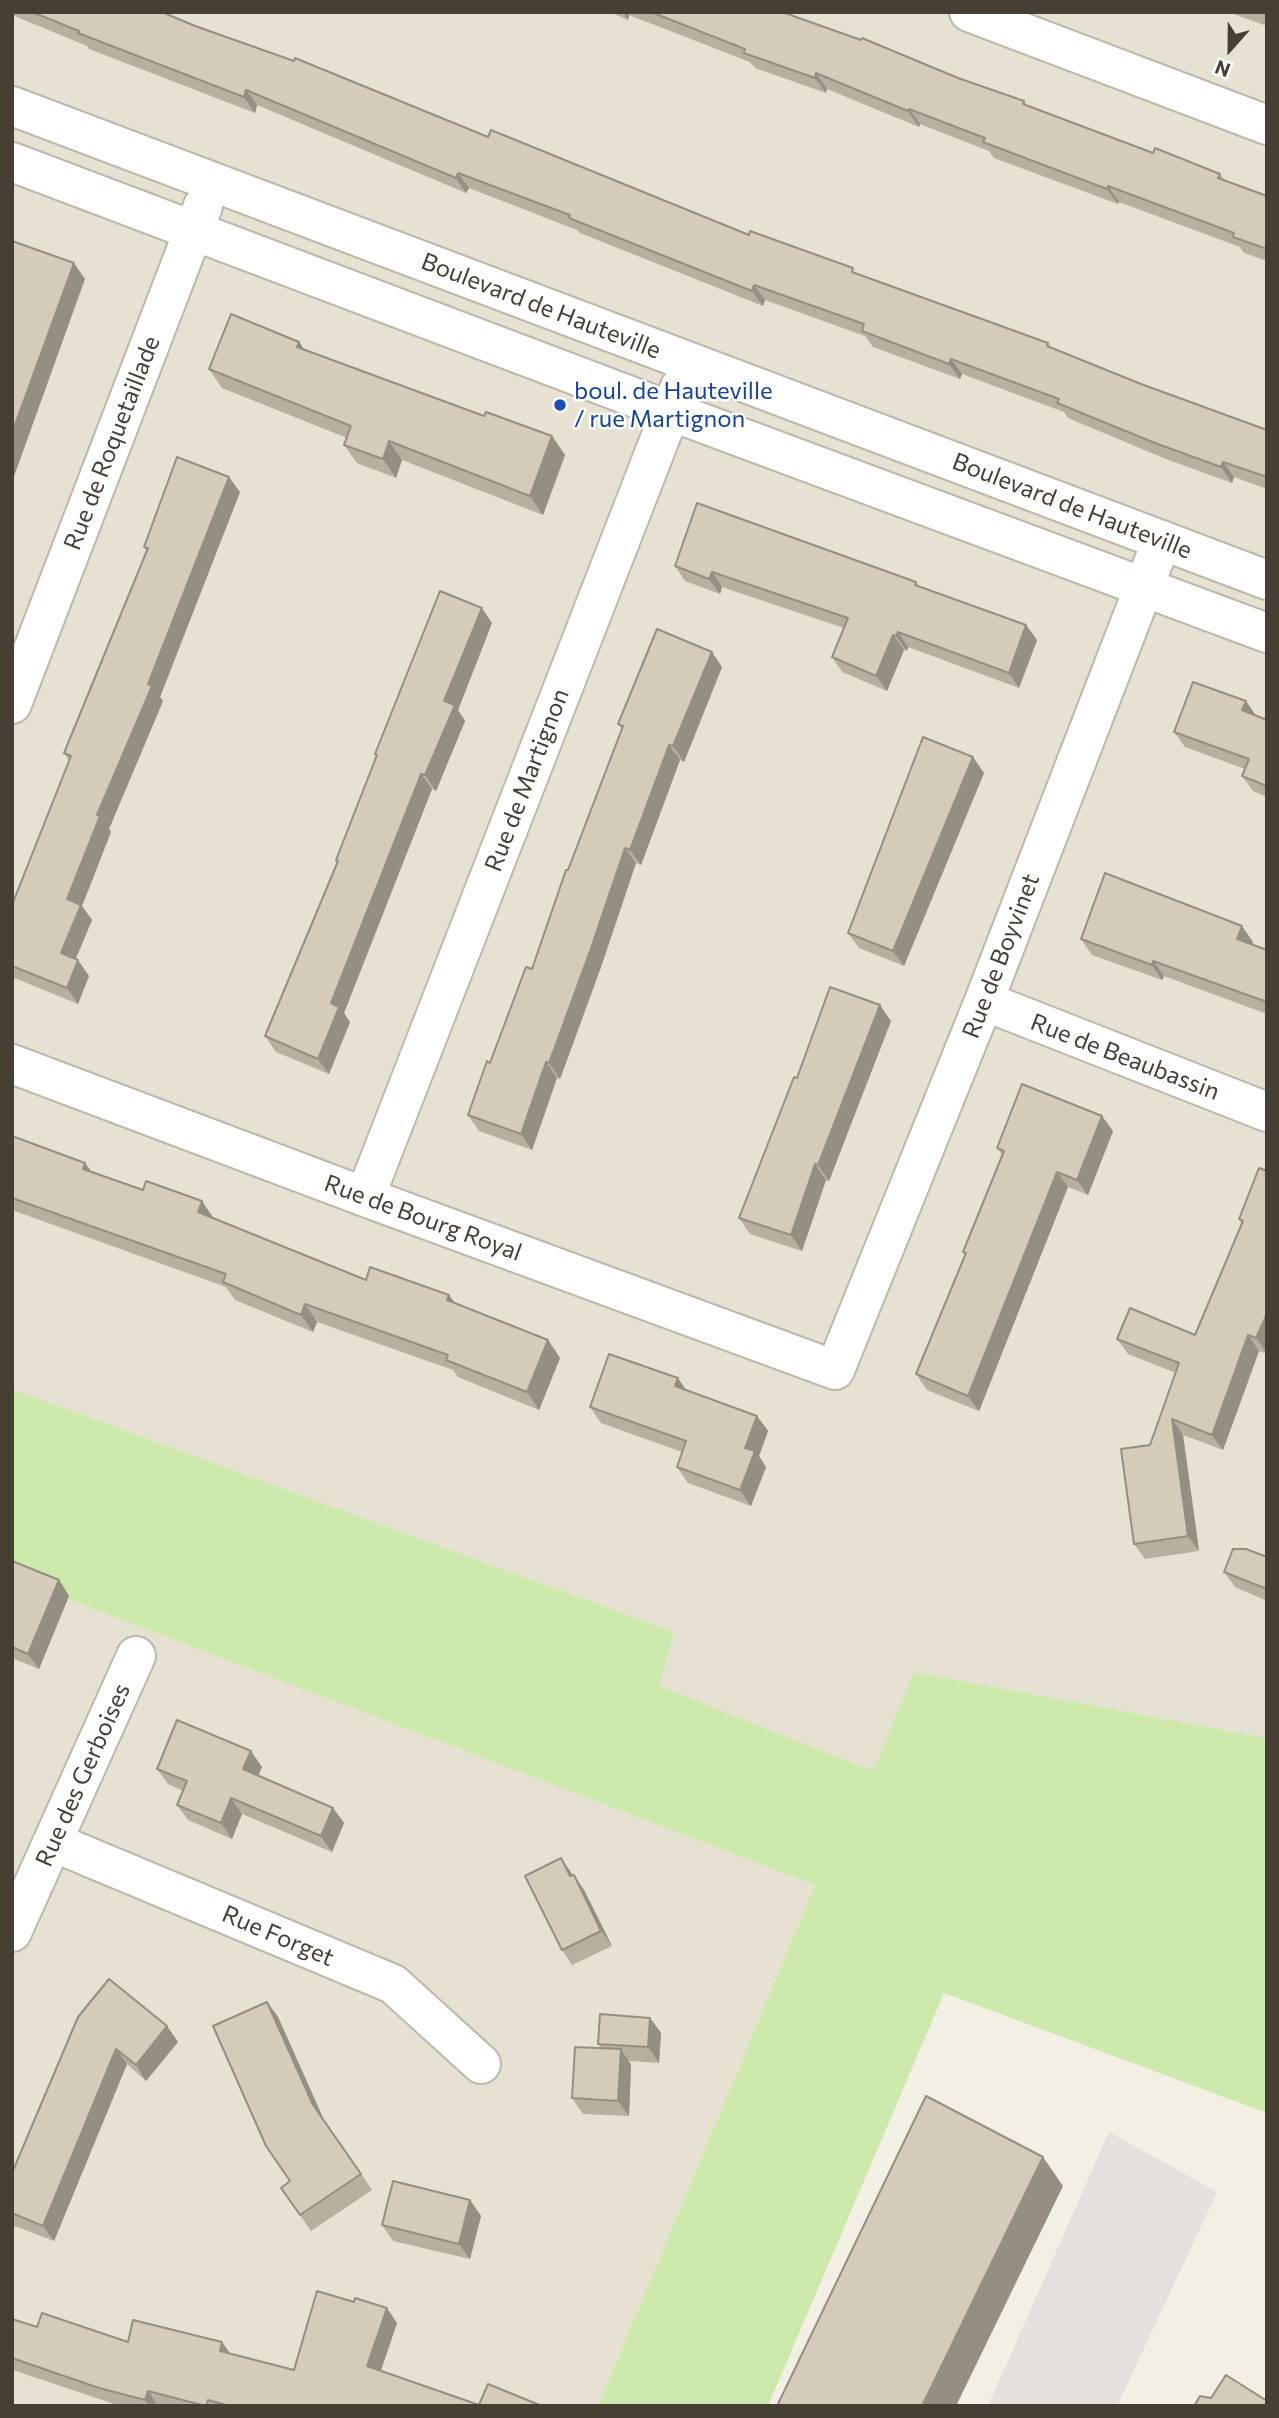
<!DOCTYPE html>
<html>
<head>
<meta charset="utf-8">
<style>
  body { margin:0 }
  #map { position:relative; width:1279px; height:2418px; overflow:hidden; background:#f3efe5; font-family:Commissioner,sans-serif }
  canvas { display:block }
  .frame { position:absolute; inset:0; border:14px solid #463f34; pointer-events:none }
  .north { position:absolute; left:1195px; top:14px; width:70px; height:70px; -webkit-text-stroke:5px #fff; paint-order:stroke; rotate:201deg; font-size:19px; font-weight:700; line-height:28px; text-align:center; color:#463f34 }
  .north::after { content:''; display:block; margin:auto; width:24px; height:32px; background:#463f34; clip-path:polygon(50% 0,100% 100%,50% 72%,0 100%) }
</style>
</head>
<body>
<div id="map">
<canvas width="1279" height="2418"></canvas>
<div class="frame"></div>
<div class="north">N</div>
</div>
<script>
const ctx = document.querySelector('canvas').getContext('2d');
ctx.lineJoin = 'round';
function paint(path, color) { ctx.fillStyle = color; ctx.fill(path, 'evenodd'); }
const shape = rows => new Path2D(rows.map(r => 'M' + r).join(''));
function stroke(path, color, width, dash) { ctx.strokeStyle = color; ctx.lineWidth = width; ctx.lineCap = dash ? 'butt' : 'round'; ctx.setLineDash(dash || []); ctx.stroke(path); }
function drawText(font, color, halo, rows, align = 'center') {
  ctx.font = font + ' Commissioner,sans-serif'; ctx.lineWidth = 5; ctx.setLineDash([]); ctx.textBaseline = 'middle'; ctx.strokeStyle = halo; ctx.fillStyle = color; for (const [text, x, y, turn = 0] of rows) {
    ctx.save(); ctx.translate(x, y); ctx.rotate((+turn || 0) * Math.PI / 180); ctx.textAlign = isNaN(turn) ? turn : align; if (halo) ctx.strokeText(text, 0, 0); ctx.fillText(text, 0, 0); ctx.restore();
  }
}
paint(shape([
  [12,12,1267,12,1267,1738,914,1672,874,1772,658,1686,674,1632,12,1389],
  [12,1578,815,1885,598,2406,12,2406]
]), '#e7e1d3');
paint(shape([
  [12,1389,674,1632,659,1686,873,1771,914,1672,1267,1738,1267,2113,944,1993,768,2406,598,2406,815,1885,12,1578]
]), '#cde9ac');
paint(shape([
  [1109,2132,1217,2192,1117,2406,988,2406]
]), '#e4e1dd');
const minor = shape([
  [969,12,1267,125],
  [12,106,1267,580],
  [12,162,670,411,1267,633],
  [12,704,203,206],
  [984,1001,1267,1112],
  [12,1064,365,1197,835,1370,984,1001,1162,540],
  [365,1197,680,387],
  [53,1842,393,1984,481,2064],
  [12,1932,136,1656]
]);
stroke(minor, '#bfb7a7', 42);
stroke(minor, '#fff', 38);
paint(shape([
  [12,12,162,12,488,137,749,235,1048,343,1051,348,1141,384,1267,430,1267,489,1234,477,1232,483,1166,459,1068,418,1064,412,962,374,960,379,873,347,865,336,765,300,763,306,580,233,577,230,469,188,466,193,257,105,255,113,89,49,87,46,12,15],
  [610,12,782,12,958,78,1024,101,1028,106,1153,153,1220,174,1225,181,1267,196,1267,261,1244,253,1240,247,1119,202,1118,204,994,158,989,151,920,124,919,127,827,89,826,93,755,68,750,62,629,15,628,20],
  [1228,12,1267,12,1267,26],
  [299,342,304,350,484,416,552,436,565,455,543,515,402,460,396,478,357,463,344,445,347,438,222,388,209,369],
  [240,492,160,697,163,701,109,829,111,832,82,906,92,920,75,959,89,976,78,1004,12,977,12,905,69,761,64,753,147,551,144,547],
  [675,566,916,582,919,586,1026,625,1037,640,1019,688,908,647,907,651,904,650,887,691,842,672,832,657,844,628,722,587,720,594,685,581],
  [492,623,458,710,465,721,436,791,432,789,344,1013,350,1022,329,1074,276,1052,265,1036,337,862,336,860,377,756,375,754],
  [722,667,684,762,680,760,641,865,636,863,601,967,560,1079,557,1078,532,1150,479,1131,468,1115,532,969,622,729,618,724],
  [1246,701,1256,716,1267,720,1267,797,1253,791,1242,776,1245,769,1185,747,1174,732],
  [984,773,904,966,859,948,848,933],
  [1081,939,1253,942,1252,945,1267,950,1267,1014,1164,976,1162,980,1092,955],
  [891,1021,829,1181,826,1180,802,1251,750,1234,739,1218,797,1078],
  [1113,1131,1088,1195,1068,1187,979,1411,927,1390,916,1374,965,1255,963,1252,1002,1155,997,1148],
  [12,1136,85,1163,91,1171,143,1190,202,1201,213,1218,366,1280,449,1295,455,1303,548,1340,560,1358,539,1410,458,1377,453,1370,317,1322,313,1332,235,1300,226,1287,12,1210],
  [1267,1171,1267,1354,1259,1351,1223,1450,1183,1435,1199,1551,1145,1559,1134,1544,1150,1445,1176,1373,1128,1354,1117,1339,1195,1335,1242,1224,1239,1219],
  [686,1390,757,1416,768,1431,759,1456,766,1467,751,1506,688,1483,677,1467,682,1452,601,1423,590,1407],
  [1267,1557,1267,1601,1235,1587,1224,1572],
  [12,1561,59,1580,69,1596,39,1669,12,1658],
  [262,1767,258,1776,333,1808,344,1823,332,1852,242,1814,232,1839,188,1820,177,1805,183,1791,168,1784,157,1769],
  [573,1875,584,1890,612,1946,572,1965,562,1950],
  [267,2002,278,2017,324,2120,372,2190,311,2231,281,2188,290,2181],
  [78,2017,178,2042,146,2081,127,2064,54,2241,12,2225,12,2173],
  [650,2018,661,2033,659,2063,629,2061,631,2065,629,2116,583,2114,572,2098,601,2048,598,2044],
  [470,2200,481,2216,470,2259,393,2241,382,2225],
  [12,2319,37,2327,128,2342,222,2342,230,2353,294,2370,397,2323,381,2371,479,2405,542,2406,120,2406,13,2370,12,2372]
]), '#b7afa0');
paint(shape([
  [623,12,627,12,629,15,628,20],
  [816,73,827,89,826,93,815,78],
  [246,90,257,105,255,113,244,97],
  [909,109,920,124,919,127,908,111],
  [458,173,469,188,466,193,456,178],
  [1108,186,1119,202,1118,204,1107,189],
  [74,263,85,279,12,482,12,433],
  [754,285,765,300,763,306,752,291],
  [299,342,312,360,297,347],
  [951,359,962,374,960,379,949,364],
  [552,436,565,455,543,515,530,496],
  [389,441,402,460,396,478,383,459],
  [1223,462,1234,477,1232,483,1221,467],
  [229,477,240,492,160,697,163,701,109,829,111,832,82,906,92,920,72,968,61,953,67,899,97,815],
  [712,572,722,587,720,594,709,579],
  [482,608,492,623,458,710,465,721,436,791,425,775,444,701],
  [1026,625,1037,640,1019,688,1009,673],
  [898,632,908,647,907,651,896,636],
  [893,635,904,650,887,691,876,676],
  [712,652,722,667,684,762,673,746],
  [1246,701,1257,717,1242,710],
  [669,745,680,760,641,865,630,850],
  [973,757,984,773,904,966,893,951],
  [421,774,432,789,344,1013,350,1022,329,1074,318,1059,331,1003],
  [625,848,636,863,601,967,560,1079,549,1063],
  [1242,926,1253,942,1248,955,1237,939],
  [78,960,89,976,78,1004,67,988],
  [1153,961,1164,976,1162,980,1152,965],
  [880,1005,891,1021,829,1181,818,1165],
  [546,1062,557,1078,532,1150,521,1134],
  [1102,1116,1113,1131,1088,1195,1077,1180],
  [85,1163,97,1180,83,1169],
  [815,1164,826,1180,802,1251,791,1235],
  [1057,1172,1068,1187,979,1411,968,1396],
  [202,1201,214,1219,198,1212],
  [449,1295,461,1312,447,1300],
  [305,1304,317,1322,313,1332,301,1315],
  [1267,1314,1267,1353,1256,1338],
  [1248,1335,1259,1351,1223,1450,1212,1435],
  [548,1340,560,1358,539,1410,527,1392],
  [678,1378,688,1393,675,1386],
  [757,1416,768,1431,759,1456,766,1467,751,1506,740,1490,745,1448],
  [1172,1419,1183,1435,1199,1551,1188,1536],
  [59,1580,69,1596,39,1669,28,1654],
  [251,1751,262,1767,254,1785,243,1769],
  [231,1798,242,1814,232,1839,221,1823],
  [333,1808,344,1823,332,1852,321,1836],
  [561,1858,572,1874,581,1892,570,1876],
  [574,1875,584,1890,612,1946,601,1931],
  [267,2002,278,2017,324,2120,372,2190,313,2105],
  [650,2018,661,2033,659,2063,648,2047],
  [167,2026,178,2042,146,2081,136,2065],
  [116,2049,127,2064,54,2241,43,2226],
  [621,2049,631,2065,629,2116,618,2101],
  [1043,2157,1063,2186,956,2406,922,2406],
  [470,2200,481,2216,470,2259,459,2244],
  [387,2308,397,2323,377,2381,367,2366],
  [222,2342,233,2358,220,2351],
  [148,2391,158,2406,149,2406,145,2400]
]), '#958e82');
const building = shape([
  [32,12,162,12,195,26,294,61,295,58,488,137,491,130,749,235,750,231,853,268,852,272,1048,343,1047,346,1141,384,1267,430,1267,477,1223,462,1221,467,1155,443,1057,403,1059,399,951,359,949,364,862,331,864,324,754,285,752,291,569,218,570,215,458,173,456,178,246,90,244,97,78,33,79,31,32,12],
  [651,12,782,12,861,40,862,38,958,78,1024,101,1023,104,1153,153,1155,148,1220,174,1218,178,1267,196,1267,249,1233,237,1234,233,1108,186,1107,189,983,142,985,138,909,109,908,111,816,73,815,78,744,53,745,49,651,12],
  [12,241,74,263,12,433,12,241],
  [231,314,299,342,297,347,484,416,486,412,552,436,530,496,389,441,383,459,344,445,351,426,209,369,231,314],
  [177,457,229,477,148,684,152,686,97,815,100,816,67,899,81,905,61,953,78,960,67,988,12,966,12,905,71,756,64,753,148,548,144,547,177,457],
  [697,503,916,582,915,585,1026,625,1009,673,898,632,896,636,893,635,876,676,832,657,848,618,712,572,709,579,675,566,697,503],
  [440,591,482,608,444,701,455,705,425,775,421,774,331,1003,339,1007,318,1059,265,1036,338,861,336,860,377,755,375,754,440,591],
  [657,629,712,652,673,746,669,745,630,850,625,848,590,951,549,1063,546,1062,521,1134,468,1115,487,1061,490,1063,526,967,532,969,566,870,568,870,623,726,618,724,657,629],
  [1193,682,1246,701,1242,710,1267,720,1267,786,1242,776,1249,759,1174,732,1193,682],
  [923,737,973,757,893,951,848,933,923,737],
  [1105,873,1242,926,1237,939,1267,950,1267,1002,1153,961,1152,965,1081,939,1105,873],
  [830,987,880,1005,818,1165,815,1164,791,1235,739,1218,794,1077,797,1078,830,987],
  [1022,1084,1102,1116,1077,1180,1057,1172,968,1396,916,1374,966,1253,963,1252,1004,1151,997,1148,1022,1084],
  [12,1136,85,1163,83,1169,143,1190,146,1181,202,1201,198,1212,366,1280,370,1267,449,1295,447,1300,548,1340,527,1392,446,1360,448,1355,305,1304,301,1315,223,1282,226,1274,12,1198,12,1136],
  [1259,1168,1267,1171,1267,1314,1256,1338,1248,1335,1212,1435,1172,1419,1188,1536,1134,1544,1121,1449,1150,1445,1179,1363,1117,1339,1130,1308,1195,1335,1243,1221,1239,1219,1259,1168],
  [609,1354,678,1378,675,1386,757,1416,745,1448,755,1451,740,1490,677,1467,686,1441,590,1407,609,1354],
  [1233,1549,1246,1549,1267,1557,1267,1589,1224,1572,1233,1549],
  [12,1561,59,1580,28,1654,12,1647,12,1561],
  [177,1720,251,1751,243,1769,333,1808,321,1836,231,1798,221,1823,177,1805,187,1781,157,1769,177,1720],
  [561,1858,570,1876,574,1875,601,1931,562,1950,525,1876,561,1858],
  [109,1979,167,2026,136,2065,116,2049,43,2226,12,2213,12,2173,78,2017,109,1979],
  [267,2002,313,2105,361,2174,300,2215,281,2188,290,2181,266,2146,213,2026,267,2002],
  [600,2014,650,2018,648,2047,598,2044,600,2014],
  [575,2047,621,2049,618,2101,572,2098,575,2047],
  [926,2096,1043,2157,922,2406,777,2406,926,2096],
  [393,2181,470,2200,459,2244,382,2225,393,2181],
  [317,2291,354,2302,355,2298,387,2308,367,2366,479,2405,488,2384,542,2406,230,2406,208,2400,206,2406,148,2391,145,2400,99,2388,12,2358,12,2319,37,2327,42,2313,128,2342,133,2320,222,2342,220,2351,294,2370,317,2291],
  [1226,2375,1264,2399,1267,2399,1267,2406,1194,2406,1200,2396,1211,2398,1226,2375]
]);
paint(building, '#d5cbba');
stroke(building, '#958e82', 2);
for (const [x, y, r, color] of [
  [560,405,7,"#1a4fb4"]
]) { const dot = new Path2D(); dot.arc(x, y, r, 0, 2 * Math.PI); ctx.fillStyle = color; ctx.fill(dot); stroke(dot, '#fff', 2.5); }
drawText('24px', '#463f34', '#fff', [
  ["Boulevard de Hauteville",541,306,21],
  ["Rue de Roquetaillade",112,443,-69],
  ["Boulevard de Hauteville",1072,506,21],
  ["Rue de Martignon",527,780,-69],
  ["Rue de Boyvinet",1001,956,-69],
  ["Rue de Beaubassin",1125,1057,21],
  ["Rue de Bourg Royal",423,1218,20],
  ["Rue des Gerboises",83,1775,-66],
  ["Rue Forget",278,1936,23]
]);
drawText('24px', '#164399', '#fff', [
  ["boul. de Hauteville",574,391],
  ["/ rue Martignon",574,419]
], 'left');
</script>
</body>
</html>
